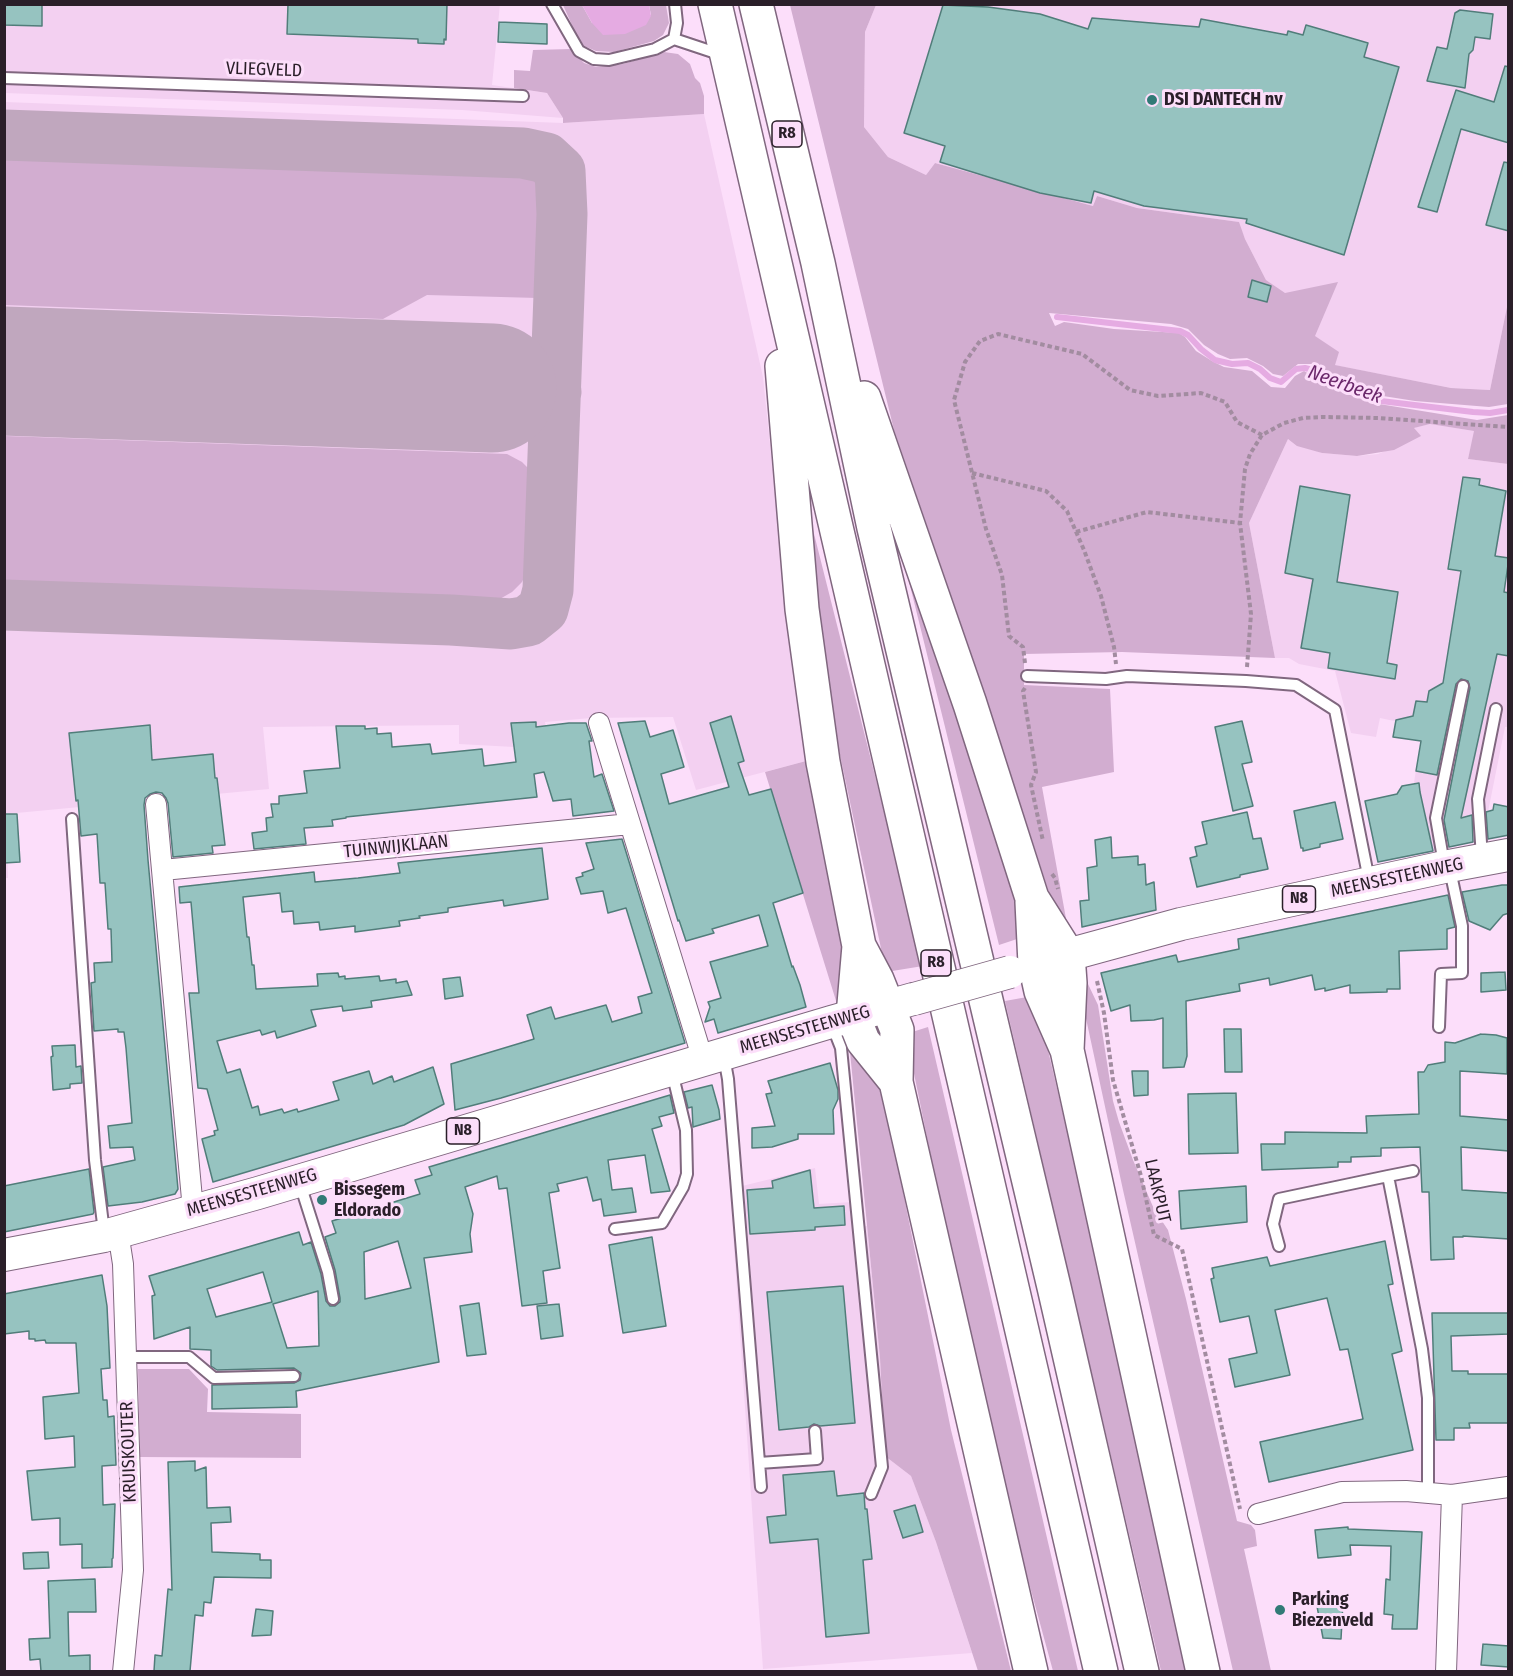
<!DOCTYPE html>
<html>
<head>
<meta charset="utf-8">
<style>
  body { margin:0 }
  #map { position:relative; width:1513px; height:1676px; overflow:hidden; background:#fcdefa; font-family:"Fira Sans Condensed",sans-serif }
  canvas { display:block }
  .frame { position:absolute; inset:0; border:6px solid #2a1f29; pointer-events:none }
</style>
</head>
<body>
<div id="map">
<canvas width="1513" height="1676"></canvas>
<div class="frame"></div>
</div>
<script>
const ctx = document.querySelector('canvas').getContext('2d');
ctx.lineJoin = 'round';
function paint(path, color) { ctx.fillStyle = color; ctx.fill(path, 'evenodd'); }
const shape = rows => new Path2D(rows.map(r => 'M' + r).join(''));
function stroke(path, color, width, dash) { ctx.strokeStyle = color; ctx.lineWidth = width; ctx.lineCap = dash ? 'butt' : 'round'; ctx.setLineDash(dash || []); ctx.stroke(path); }
function drawText(font, color, halo, rows, align = 'center') {
  ctx.font = font + ' "Fira Sans Condensed",sans-serif'; ctx.lineWidth = 6; ctx.setLineDash([]); ctx.textBaseline = 'middle'; ctx.strokeStyle = halo; ctx.fillStyle = color; for (const [text, x, y, turn = 0] of rows) {
    ctx.save(); ctx.translate(x, y); ctx.rotate((+turn || 0) * Math.PI / 180); ctx.textAlign = isNaN(turn) ? turn : align; if (halo) ctx.strokeText(text, 0, 0); ctx.fillText(text, 0, 0); ctx.restore();
  }
}
paint(shape([
  [500,4,492,85,547,93,563,118,462,110,5,93,5,5],
  [876,5,1508,5,1508,302,1490,390,1451,388,1334,365,1338,352,1314,336,1304,290,1285,294,1266,280,1245,239,1238,222,1137,208,1097,196,1093,206,935,163,926,175,888,157,864,127,865,32],
  [5,102,563,123,704,114,763,377,794,675,806,761,696,790,673,717,591,718,545,722,548,744,514,747,459,744,459,725,263,727,269,789,6,814,8,878,5,878],
  [1430,424,1475,431,1468,459,1508,464,1508,727,1505,727,1488,812,1485,839,1425,854,1412,795,1424,720,1408,717,1394,721,1380,718,1376,737,1351,733,1335,671,1299,664,1289,658,1275,658,1249,523,1288,439,1322,453,1357,456,1378,454,1420,436,1413,428],
  [815,1168,819,1204,853,1202,854,1226,867,1226,880,1358,885,1456,911,1476,936,1542,972,1653,763,1669,730,1189]
]), '#f3d0f1');
paint(shape([
  [563,5,582,5,592,23,651,15,649,5,666,5,669,23,663,35,654,41,614,52,596,51,584,46,575,32],
  [790,5,876,5,865,32,864,127,888,157,926,175,935,163,1093,206,1097,196,1137,208,1239,222,1245,239,1266,280,1285,293,1338,282,1315,336,1339,352,1335,365,1451,388,1490,390,1508,302,1508,404,1489,407,1415,401,1383,396,1341,381,1312,364,1298,364,1283,376,1273,374,1263,366,1247,358,1230,359,1218,354,1204,345,1188,329,1171,324,1049,313,1055,326,1064,322,1114,329,1179,333,1185,337,1196,351,1212,361,1224,367,1252,371,1271,387,1285,388,1295,376,1304,371,1339,391,1373,403,1477,420,1508,415,1508,464,1468,459,1474,431,1430,424,1414,428,1421,436,1394,450,1357,456,1322,453,1297,446,1288,439,1249,523,1275,658,1122,652,1024,654,1024,685,1110,689,1114,772,1042,787,1067,924,1058,920,976,668,894,430],
  [571,49,584,63,596,67,623,64,664,52,678,54,690,64,695,78,700,83,704,96,704,114,563,123,563,118,547,93,514,88,514,70,530,71,533,50],
  [5,152,515,169,528,174,538,181,543,193,540,297,538,298,427,295,383,319,5,305],
  [5,436,507,454,522,462,529,469,533,479,531,558,529,567,522,582,512,592,498,600,486,605,477,605,5,589],
  [808,510,923,966,886,972,829,703],
  [894,521,1003,841,1023,937,999,945],
  [806,761,849,982,844,995,837,1004,765,772],
  [1088,984,1098,1005,1113,1101,1119,1122,1133,1160,1154,1209,1168,1230,1186,1299,1237,1521,1251,1525,1255,1530,1257,1546,1244,1549,1271,1671,1233,1671,1123,1190,1079,986],
  [1027,997,1039,1012,1194,1671,1161,1671,1005,1001],
  [928,1027,1078,1671,1053,1671,984,1418,906,1034],
  [858,1051,878,1082,900,1177,951,1430,1011,1671,978,1671,936,1542,911,1476,885,1456,880,1358,850,1052],
  [138,1369,189,1369,208,1389,207,1412,301,1414,301,1458,140,1457]
]), '#d2add0');
paint(shape([
  [582,5,649,5,651,16,646,25,625,34,603,35,592,23]
]), '#e5abe2');
stroke(shape([
  [1057,317,1180,331,1188,335,1201,349,1215,360,1232,364,1248,363,1260,369,1270,378,1281,382,1296,369,1305,368,1316,371,1345,389,1381,401,1473,412,1490,413,1508,410]
]), '#e5abe2', 6);
stroke(shape([
  [4,135,523,153,546,158,560,171,562,214,548,590,543,609,528,621,511,624,451,620,4,605],
  [492,388,556,392]
]), '#c0a7be', 51);
stroke(shape([
  [4,371,492,388]
]), '#c0a7be', 129);
const building = shape([
  [4,4,42,4,42,26,4,25,4,4],
  [288,4,447,4,446,40,444,39,444,44,418,43,418,39,287,34,288,4],
  [943,5,988,7,1040,14,1088,29,1092,18,1199,27,1201,19,1287,35,1288,31,1303,35,1306,25,1368,43,1364,57,1399,67,1344,255,1246,223,1247,219,1144,206,1094,191,1091,203,1040,193,940,162,945,146,904,133,943,5],
  [1460,10,1493,14,1490,39,1475,37,1473,50,1469,54,1465,88,1427,81,1437,47,1447,49,1455,13,1460,10],
  [499,22,547,24,547,44,498,42,499,22],
  [1505,66,1509,67,1509,143,1461,129,1437,212,1418,207,1456,90,1494,102,1505,66],
  [1504,162,1509,163,1509,231,1486,225,1504,162],
  [1252,280,1271,286,1267,302,1248,297,1252,280],
  [1463,477,1480,479,1479,485,1506,491,1495,556,1509,558,1504,592,1509,593,1509,656,1497,654,1461,818,1472,815,1473,842,1449,847,1444,820,1470,688,1468,681,1461,679,1456,684,1437,775,1416,771,1421,741,1393,737,1396,720,1413,716,1416,701,1427,702,1429,691,1443,683,1461,571,1448,569,1463,477],
  [1300,486,1350,495,1337,582,1398,592,1387,663,1397,665,1395,679,1328,668,1330,653,1301,648,1313,579,1285,573,1300,486],
  [731,716,744,761,738,763,749,795,771,789,803,893,773,903,792,967,793,966,800,985,806,1007,718,1033,714,1019,705,1022,710,1007,708,1002,721,998,710,962,768,946,759,915,712,929,714,933,686,941,679,920,678,921,618,723,645,721,650,737,673,730,684,767,661,774,669,804,729,787,710,723,731,716],
  [1242,721,1252,762,1242,764,1253,806,1233,811,1215,727,1242,721],
  [536,722,536,727,569,723,586,723,592,741,589,741,594,777,602,774,614,811,573,816,571,799,553,801,544,772,534,774,537,797,346,817,346,818,332,820,333,826,304,828,306,844,254,849,252,833,267,831,266,818,273,817,271,804,279,804,279,796,307,793,304,771,340,768,336,726,365,726,365,729,377,728,377,734,391,733,392,747,430,744,432,754,482,749,484,766,516,762,511,723,536,722],
  [150,725,152,760,213,754,215,778,217,778,225,845,212,846,213,853,173,857,168,803,166,798,162,793,156,792,150,794,145,798,144,805,148,860,178,1189,175,1194,142,1202,108,1206,103,1167,135,1160,133,1147,110,1148,108,1126,132,1123,126,1048,124,1032,118,1032,118,1029,94,1031,91,983,95,982,94,963,112,962,111,929,108,929,105,883,100,883,97,834,81,836,78,800,76,801,69,733,150,725],
  [1419,783,1420,792,1433,851,1378,862,1365,801,1397,794,1402,786,1419,783],
  [1335,802,1343,839,1320,844,1320,847,1303,851,1303,848,1301,848,1294,811,1335,802],
  [1494,804,1509,807,1509,835,1488,839,1486,812,1493,810,1494,804],
  [1247,812,1253,839,1261,838,1268,869,1240,875,1240,877,1197,887,1190,858,1197,856,1195,847,1207,844,1202,822,1247,812],
  [4,814,17,814,20,862,4,863,4,814],
  [1111,837,1112,858,1138,856,1138,865,1145,864,1146,885,1154,882,1156,910,1082,927,1080,901,1089,900,1087,868,1097,866,1095,840,1111,837],
  [622,839,685,1043,501,1098,455,1110,451,1064,534,1039,527,1015,551,1007,555,1019,606,1005,612,1022,642,1013,638,997,652,993,626,908,608,913,603,891,581,894,576,878,583,876,582,873,594,869,586,843,622,839],
  [542,848,548,899,504,906,503,900,454,907,448,908,448,912,419,916,420,918,399,921,400,926,355,932,355,926,320,930,319,922,294,924,293,911,282,912,280,893,243,897,247,937,249,937,252,965,254,965,256,989,318,986,317,974,338,973,339,977,345,976,345,979,379,976,380,981,396,979,396,983,407,981,412,995,371,1001,372,1007,343,1011,342,1006,311,1010,316,1026,277,1038,275,1031,262,1035,260,1030,217,1041,227,1073,240,1069,252,1108,258,1106,260,1115,282,1109,284,1113,297,1109,298,1112,339,1100,333,1082,369,1071,373,1084,392,1076,394,1082,433,1067,444,1104,404,1125,213,1182,202,1139,215,1135,214,1131,218,1130,207,1089,198,1088,189,993,199,993,191,902,180,903,179,887,314,872,315,882,358,878,400,873,398,863,542,848],
  [1502,885,1509,885,1509,913,1503,915,1490,930,1469,921,1462,892,1502,885],
  [1448,895,1455,927,1447,929,1447,949,1399,951,1400,989,1387,989,1387,992,1350,993,1350,985,1325,991,1325,988,1315,990,1312,975,1270,985,1269,978,1239,984,1240,991,1186,1001,1187,1056,1184,1067,1163,1068,1163,1018,1154,1020,1131,1021,1130,1005,1111,1011,1101,973,1176,955,1178,962,1239,949,1238,939,1448,895],
  [1505,972,1506,990,1481,992,1481,973,1505,972],
  [460,977,463,996,445,999,443,979,460,977],
  [1224,1029,1241,1029,1242,1072,1225,1072,1224,1029],
  [1481,1034,1496,1035,1507,1038,1507,1074,1460,1071,1460,1116,1509,1120,1509,1151,1461,1147,1462,1190,1509,1193,1509,1239,1463,1236,1463,1237,1453,1237,1454,1259,1431,1260,1429,1192,1422,1192,1420,1147,1381,1148,1381,1156,1351,1157,1351,1162,1338,1162,1338,1167,1262,1170,1261,1144,1285,1144,1285,1132,1367,1133,1366,1116,1419,1114,1418,1072,1424,1072,1428,1065,1445,1062,1445,1042,1455,1043,1481,1034],
  [75,1045,76,1067,81,1066,82,1083,70,1084,70,1088,53,1090,51,1057,53,1056,52,1046,75,1045],
  [830,1063,838,1090,838,1099,833,1110,834,1134,798,1134,798,1139,772,1147,752,1148,752,1128,775,1126,766,1094,772,1093,768,1081,830,1063],
  [1132,1071,1148,1071,1148,1095,1134,1096,1132,1071],
  [712,1085,719,1110,720,1119,693,1127,692,1107,688,1108,684,1092,712,1085],
  [1236,1093,1238,1153,1189,1154,1188,1094,1236,1093],
  [670,1095,674,1113,659,1117,662,1126,652,1129,670,1191,651,1193,645,1155,608,1160,612,1190,632,1188,636,1212,604,1216,601,1199,593,1201,587,1177,557,1184,559,1191,549,1193,560,1268,543,1271,547,1303,522,1306,507,1188,499,1189,497,1176,465,1187,473,1214,470,1234,472,1252,424,1258,439,1362,296,1391,297,1407,212,1409,212,1385,294,1383,300,1380,301,1373,294,1368,217,1370,211,1366,211,1350,190,1349,190,1327,154,1339,152,1296,155,1295,149,1276,299,1232,303,1245,311,1242,321,1274,326,1301,330,1306,335,1306,340,1302,340,1298,335,1270,325,1237,336,1233,332,1221,420,1194,415,1180,432,1175,429,1167,670,1095],
  [398,1241,411,1288,365,1299,364,1252,398,1241],
  [263,1272,272,1302,216,1317,207,1289,263,1272],
  [318,1291,319,1346,287,1348,273,1304,318,1291],
  [89,1169,94,1212,93,1214,4,1232,4,1186,89,1169],
  [810,1170,814,1208,844,1206,845,1225,815,1227,815,1230,750,1234,747,1190,773,1188,772,1181,810,1170],
  [1246,1186,1247,1222,1181,1229,1179,1191,1246,1186],
  [652,1237,666,1326,623,1333,609,1245,652,1237],
  [1385,1241,1393,1284,1388,1285,1402,1351,1392,1354,1413,1450,1269,1482,1260,1442,1363,1419,1348,1349,1340,1350,1327,1298,1275,1310,1290,1375,1235,1387,1229,1359,1257,1353,1249,1316,1220,1322,1211,1279,1214,1278,1212,1268,1267,1257,1270,1266,1385,1241],
  [102,1275,107,1306,110,1368,101,1369,103,1400,107,1400,108,1417,114,1416,116,1465,102,1466,103,1505,115,1504,113,1558,112,1559,112,1567,82,1568,82,1544,60,1545,60,1518,32,1520,27,1471,75,1467,74,1436,45,1439,43,1397,79,1393,76,1343,46,1343,45,1340,35,1341,35,1339,29,1339,29,1331,4,1334,4,1294,102,1275],
  [843,1286,855,1423,820,1426,814,1424,809,1427,779,1430,767,1292,843,1286],
  [479,1303,486,1354,467,1356,460,1306,479,1303],
  [559,1304,563,1336,541,1339,537,1306,559,1304],
  [1432,1313,1509,1313,1509,1334,1451,1336,1452,1371,1468,1371,1468,1374,1509,1374,1509,1423,1469,1423,1470,1428,1454,1428,1454,1440,1436,1440,1432,1313],
  [195,1461,195,1471,206,1467,207,1508,230,1507,231,1522,211,1523,212,1552,260,1554,260,1560,271,1560,271,1578,214,1577,211,1603,204,1602,203,1616,195,1615,190,1671,154,1671,155,1655,162,1656,168,1589,172,1590,168,1462,195,1461],
  [834,1471,837,1496,864,1493,865,1509,867,1509,872,1559,863,1560,869,1633,826,1637,818,1539,770,1543,767,1517,786,1515,783,1475,834,1471],
  [915,1505,923,1532,903,1538,894,1511,915,1505],
  [1348,1527,1348,1529,1422,1532,1417,1629,1392,1629,1393,1615,1384,1614,1386,1579,1390,1580,1391,1546,1350,1545,1351,1555,1318,1558,1315,1530,1348,1527],
  [48,1552,49,1568,24,1569,23,1553,48,1552],
  [95,1579,96,1612,68,1612,69,1656,90,1655,90,1671,41,1671,40,1659,30,1660,29,1639,50,1638,48,1581,95,1579],
  [1316,1601,1343,1602,1341,1639,1323,1638,1316,1601],
  [256,1609,273,1611,271,1635,252,1636,256,1609],
  [1483,1644,1509,1646,1509,1667,1481,1665,1483,1644]
]);
paint(building, '#96c3c0');
stroke(building, '#517d7a', 1.5);
const service = shape([
  [552,4,579,51,594,59,609,60,655,49,674,39,677,23,675,4],
  [674,39,722,55],
  [4,78,523,96],
  [1027,676,1106,679,1127,676,1246,681,1296,685,1335,710,1369,880],
  [72,819,95,1160,104,1232],
  [1482,857,1478,799,1496,709],
  [1444,864,1436,818,1463,686],
  [832,1025,841,1048,882,1467,871,1494],
  [1439,1027,1441,974,1462,973,1462,926,1450,870],
  [724,1057,728,1079,761,1487],
  [1388,1176,1413,1171],
  [300,1184,328,1272,333,1299],
  [615,1229,662,1223,683,1187,687,1174,686,1130,672,1072],
  [1279,1246,1273,1224,1279,1199,1388,1176,1422,1349,1428,1398,1428,1493],
  [126,1357,189,1357,214,1378,294,1376],
  [759,1463,817,1459,815,1431]
]);
const minor = shape([
  [599,723,703,1060],
  [156,804,193,1210],
  [163,870,630,824],
  [118,1232,123,1264,133,1570,123,1672],
  [1258,1514,1342,1492,1406,1491,1452,1495,1508,1487],
  [1446,1672,1452,1495]
]);
const primary = shape([
  [1042,962,1181,924,1449,866,1508,855],
  [4,1255,104,1236,258,1193,831,1022,913,999]
]);
const motorway = shape([
  [715,4,1101,1672],
  [756,4,818,263,874,528,1054,1287,1142,1672],
  [782,366,802,609,823,762,859,946,853,1016,863,1041,896,1082],
  [864,398,970,704,1032,898,1068,955,1070,983,1067,1050],
  [1032,902,1035,964,1041,991,1067,1050,1203,1672],
  [859,946,877,980,897,1030,896,1082,1031,1672]
]);
stroke(service, '#80677f', 14);
stroke(minor, '#80677f', 22);
stroke(primary, '#80677f', 34);
stroke(motorway, '#80677f', 36);
stroke(shape([
  [972,473,1046,491,1067,511,1084,550,1101,596,1114,647,1116,664],
  [1076,532,1147,512,1240,523],
  [1025,663,1023,647,1009,636,1002,575,986,529,954,400,965,362,980,341,998,334,1082,354,1130,390,1158,396,1201,393,1225,402,1237,422,1262,435],
  [1247,667,1251,614,1240,523,1245,469,1250,454,1262,435,1284,423,1303,418,1323,417,1378,418,1508,427],
  [1025,688,1023,691,1036,772,1031,785,1043,841],
  [1052,874,1055,878,1058,889],
  [1097,981,1104,1013,1113,1080,1141,1176,1154,1235,1182,1249,1240,1509]
]), '#a28ca0', 4, [4.5, 3]);
stroke(service, '#fff', 10);
stroke(minor, '#fff', 20);
stroke(primary, '#fff', 32);
stroke(motorway, '#fff', 33);
const primaryBridge = shape([
  [914,999,1010,972]
]);
stroke(primaryBridge, '#80677f', 34, []);
stroke(primaryBridge, '#fff', 32);
for (const [x, y, r, color] of [
  [1152,100,6,"#317a76"],
  [322,1200,6,"#317a76"],
  [1280,1610,6,"#317a76"]
]) { const dot = new Path2D(); dot.arc(x, y, r, 0, 2 * Math.PI); ctx.fillStyle = color; ctx.fill(dot); stroke(dot, '#fcdefa', 2); }
for (const [x, y, w] of [
  [787,134,30],
  [1299,899,33],
  [936,963,30],
  [463,1131,33]
]) { const box = new Path2D(); box.roundRect(x - w / 2, y - 13, w, 26, 4.5); ctx.fillStyle = '#fcdefa'; ctx.fill(box); stroke(box, '#2a1f29', 1.5); }
drawText('bold 16px', '#2a1f29', null, [
  ["R8",787,134],
  ["N8",1299,899],
  ["R8",936,963],
  ["N8",463,1131]
]);
drawText('18px', '#2a1f29', '#fcdefa', [
  ["VLIEGVELD",264,70,2],
  ["TUINWIJKLAAN",396,847,-6],
  ["MEENSESTEENWEG",1397,878,-12],
  ["MEENSESTEENWEG",805,1030,-16],
  ["LAAKPUT",1157,1191,77],
  ["MEENSESTEENWEG",252,1193,-16],
  ["KRUISKOUTER",129,1452,-92]
]);
drawText('bold 18px', '#2a1f29', '#fcdefa', [
  ["DSI DANTECH nv",1164,100],
  ["Bissegem",334,1190],
  ["Eldorado",334,1211],
  ["Parking",1292,1600],
  ["Biezenveld",1292,1621]
], 'left');
drawText('italic 20px', '#6b286b', '#fcdefa', [
  ["Neerbeek",1345,385,20]
]);
</script>
</body>
</html>
